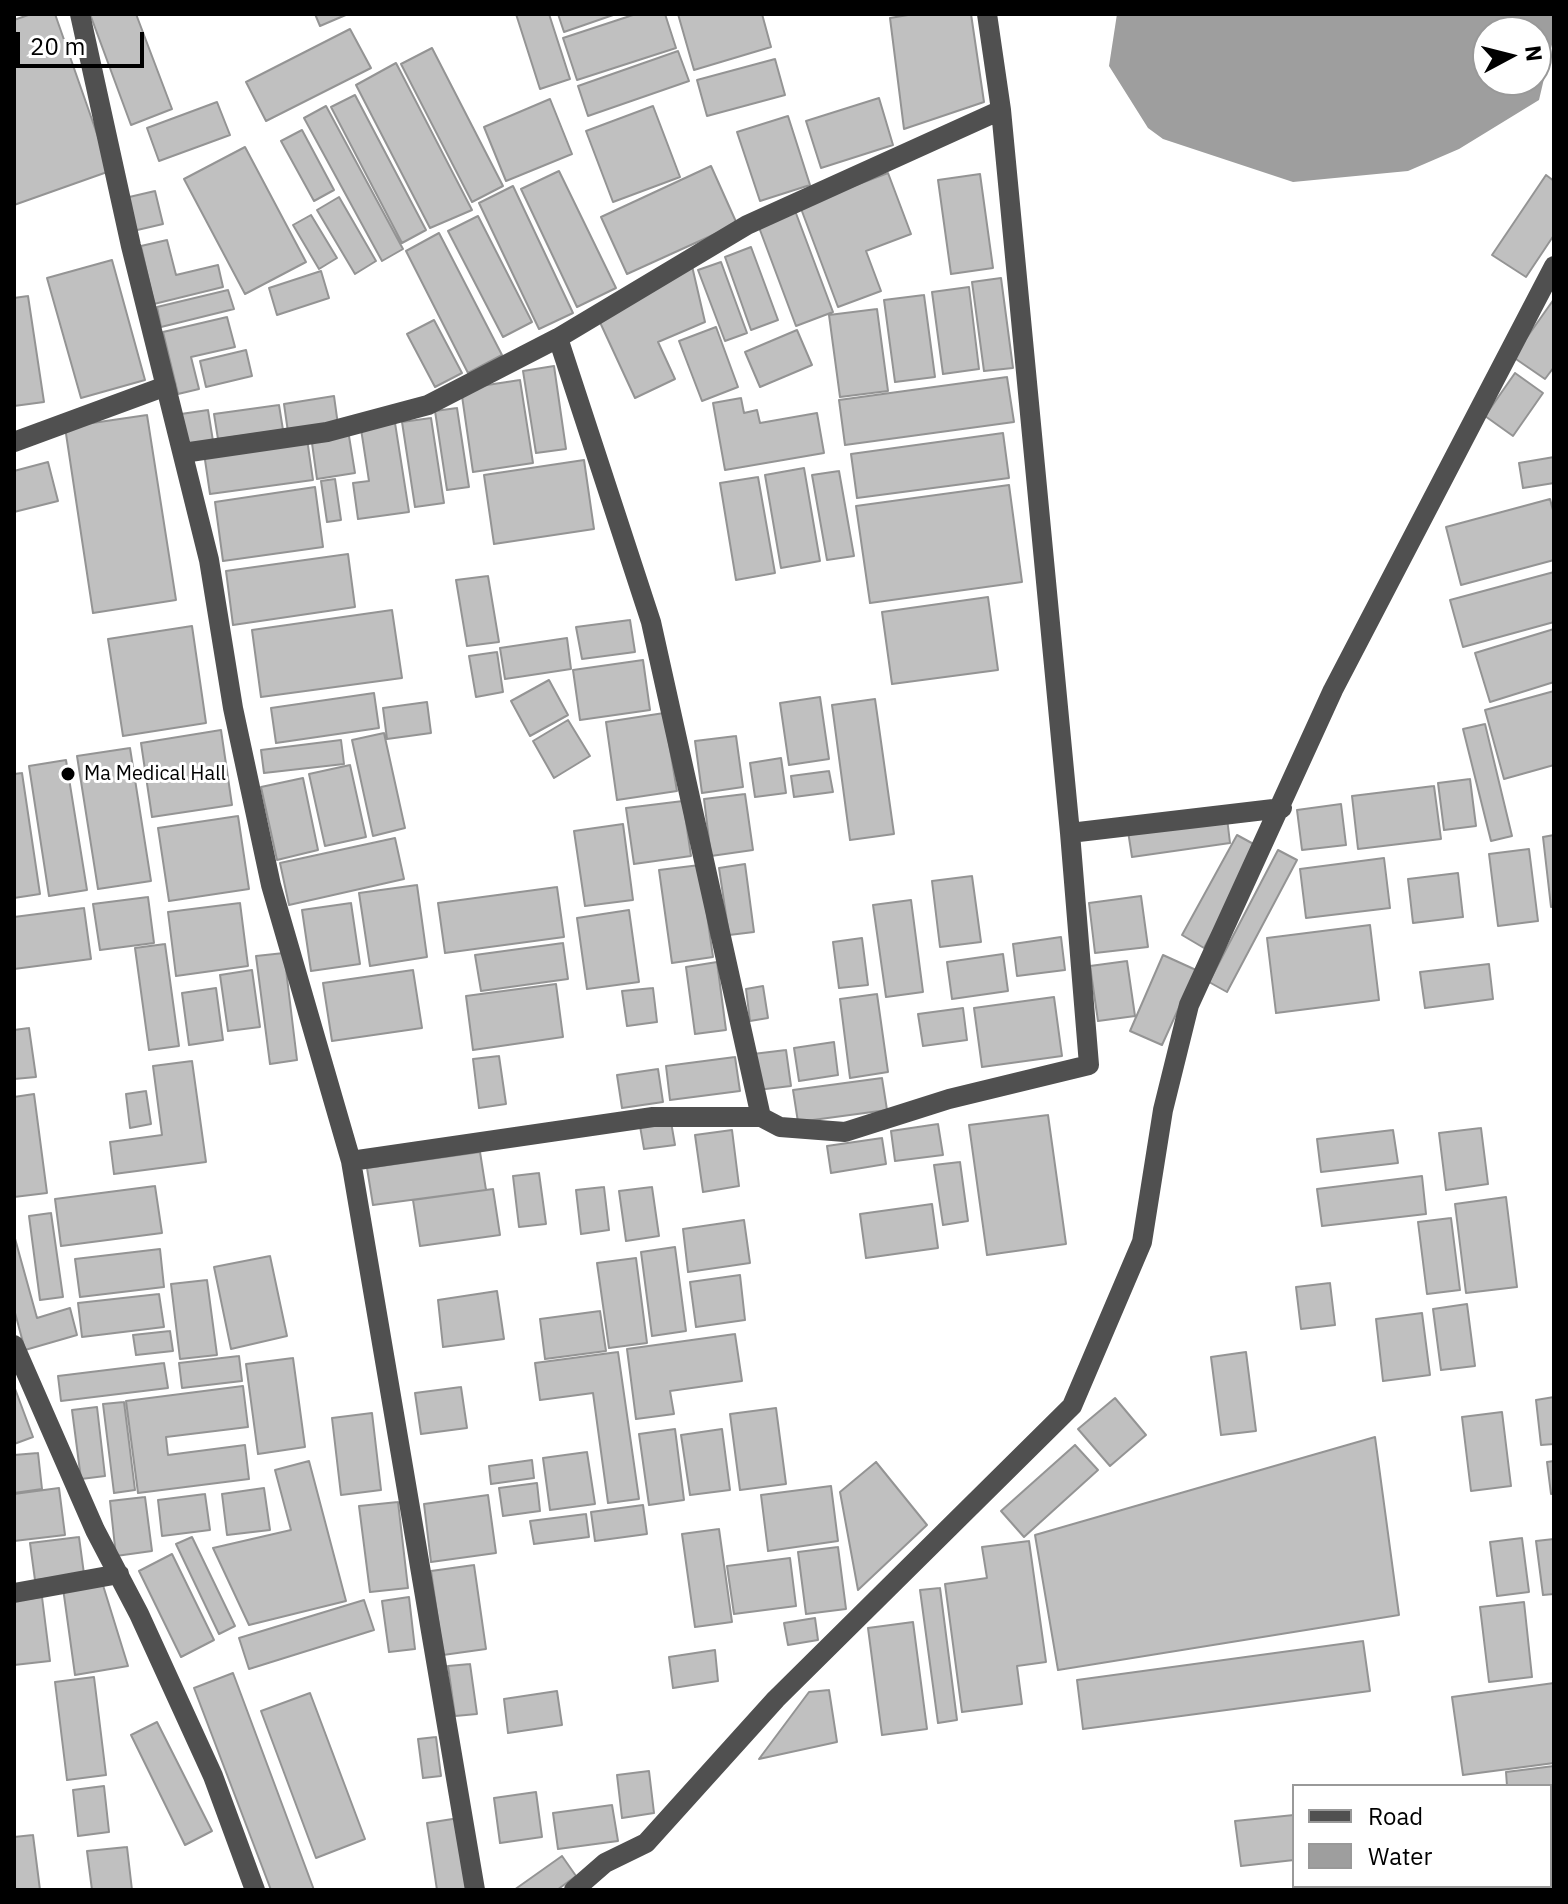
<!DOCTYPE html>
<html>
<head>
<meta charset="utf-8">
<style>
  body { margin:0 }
  #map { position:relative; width:1568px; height:1904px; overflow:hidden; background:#fff; font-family:"IBM Plex Sans",sans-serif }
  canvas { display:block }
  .frame { position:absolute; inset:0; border:16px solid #000; pointer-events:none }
  .legend { position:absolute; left:1292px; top:1784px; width:260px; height:104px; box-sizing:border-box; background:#fff; border:2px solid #999; margin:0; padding:10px 14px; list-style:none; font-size:24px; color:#000 }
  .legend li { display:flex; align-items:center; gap:16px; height:40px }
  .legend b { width:40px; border:2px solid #999 }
  .north { position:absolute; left:1472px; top:16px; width:80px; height:80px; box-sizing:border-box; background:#fff; border:2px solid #999; border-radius:50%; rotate:83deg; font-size:22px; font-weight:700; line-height:32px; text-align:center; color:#000 }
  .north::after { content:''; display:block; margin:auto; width:28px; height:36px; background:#000; clip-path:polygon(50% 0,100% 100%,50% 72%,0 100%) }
  .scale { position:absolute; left:16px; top:32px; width:128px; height:36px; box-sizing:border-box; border:4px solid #000; border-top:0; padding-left:10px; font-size:24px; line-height:28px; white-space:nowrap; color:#000; -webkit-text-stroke:6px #fff; paint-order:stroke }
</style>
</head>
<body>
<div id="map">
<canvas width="1568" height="1904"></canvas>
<div class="frame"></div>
<ul class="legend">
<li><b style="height:10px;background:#505050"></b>Road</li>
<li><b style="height:22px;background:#9e9e9e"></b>Water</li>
</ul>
<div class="north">N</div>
<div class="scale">20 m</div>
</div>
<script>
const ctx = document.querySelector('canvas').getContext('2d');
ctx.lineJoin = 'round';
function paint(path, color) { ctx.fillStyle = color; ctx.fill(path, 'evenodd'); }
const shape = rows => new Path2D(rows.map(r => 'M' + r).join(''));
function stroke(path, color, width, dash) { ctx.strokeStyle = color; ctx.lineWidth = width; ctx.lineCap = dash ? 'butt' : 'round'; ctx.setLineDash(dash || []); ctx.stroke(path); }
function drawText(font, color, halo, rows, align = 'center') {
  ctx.font = font + ' "IBM Plex Sans",sans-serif'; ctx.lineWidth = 6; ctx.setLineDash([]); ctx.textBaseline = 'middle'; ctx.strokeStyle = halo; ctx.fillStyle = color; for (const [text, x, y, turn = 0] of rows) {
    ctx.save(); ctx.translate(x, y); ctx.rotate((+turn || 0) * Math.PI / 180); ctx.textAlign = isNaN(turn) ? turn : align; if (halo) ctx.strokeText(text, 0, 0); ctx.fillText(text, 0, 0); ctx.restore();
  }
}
paint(shape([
  [1117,14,1554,14,1554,36,1539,100,1459,149,1408,171,1293,182,1163,139,1148,128,1109,66],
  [1488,32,1536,32,1536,80,1488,80]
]), '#9e9e9e');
const building = shape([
  [31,14,55,14,110,171,14,205,14,20,31,14],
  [90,14,136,14,172,109,131,125,90,14],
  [315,14,348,14,320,26,315,14],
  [516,14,549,14,570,79,540,89,516,14],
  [558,14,616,14,564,32,558,14],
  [636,14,665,14,676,48,577,80,563,38,636,14],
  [678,14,762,14,771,47,694,70,678,14],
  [914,14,971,14,984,102,904,129,890,18,914,14],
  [350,29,371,68,266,121,246,82,350,29],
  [432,48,503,186,472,202,401,64,432,48],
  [678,51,689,81,588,116,578,86,678,51],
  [775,59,785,95,707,116,697,80,775,59],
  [396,63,472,210,430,228,356,85,396,63],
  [355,95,426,230,402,243,331,107,355,95],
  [879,98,893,145,821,168,806,121,879,98],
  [550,99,572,154,506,181,484,127,550,99],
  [217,102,230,135,159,161,147,128,217,102],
  [326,106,403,249,382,261,304,118,326,106],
  [653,106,680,177,613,202,586,131,653,106],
  [788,116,810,185,760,201,737,132,788,116],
  [302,130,334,190,314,201,281,141,302,130],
  [245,147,306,262,245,294,184,179,245,147],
  [711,166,737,224,627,274,601,217,711,166],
  [559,171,616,288,577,307,521,189,559,171],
  [888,173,911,234,866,251,881,291,838,307,800,206,888,173],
  [980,174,993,268,951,274,938,180,980,174],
  [1546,175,1554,181,1554,235,1526,277,1492,255,1546,175],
  [513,186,573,313,539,329,479,203,513,186],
  [155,191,163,224,133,231,125,198,155,191],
  [339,197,376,261,355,274,317,210,339,197],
  [794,208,833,312,796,326,757,222,794,208],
  [311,215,337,258,319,269,293,225,311,215],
  [478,216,532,322,503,337,448,231,478,216],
  [439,233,502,355,468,373,406,251,439,233],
  [167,240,176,275,218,265,223,287,154,304,141,246,167,240],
  [751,247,778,320,751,330,725,257,751,247],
  [112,260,145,380,81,398,47,278,112,260],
  [721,262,747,333,725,341,698,270,721,262],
  [692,266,705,322,658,342,675,379,635,398,598,318,692,266],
  [321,271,329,298,277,315,269,288,321,271],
  [1001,278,1013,368,984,371,972,282,1001,278],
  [969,287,979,369,943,374,932,292,969,287],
  [228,290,234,309,161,327,157,307,228,290],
  [924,295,935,377,895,382,884,300,924,295],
  [28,296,44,402,14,406,14,298,28,296],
  [1554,299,1554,367,1545,379,1513,357,1554,299],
  [877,309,888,391,840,397,829,315,877,309],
  [227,317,235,347,191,357,199,389,178,394,163,332,227,317],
  [434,320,462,373,435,387,407,334,434,320],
  [716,327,738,387,702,401,679,341,716,327],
  [797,330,812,365,760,387,745,352,797,330],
  [246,350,252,376,206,387,200,361,246,350],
  [554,366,566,449,536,453,523,371,554,366],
  [1515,373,1543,393,1513,436,1485,416,1515,373],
  [1007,377,1014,422,845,445,839,400,1007,377],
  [520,380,533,463,473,472,461,389,520,380],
  [334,396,338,425,288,432,284,404,334,396],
  [741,398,744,413,757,410,760,423,817,413,824,453,725,470,713,403,741,398],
  [279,405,283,430,218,439,214,414,279,405],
  [457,408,469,487,447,490,435,411,457,408],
  [208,410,213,441,186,445,181,414,208,410],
  [147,415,176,600,93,613,65,427,147,415],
  [431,418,444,503,415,507,402,422,431,418],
  [395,423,409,512,358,519,353,483,369,481,361,429,395,423],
  [348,430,355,473,317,479,311,436,348,430],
  [1003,433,1009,478,857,498,851,454,1003,433],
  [307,439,313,480,210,494,204,453,307,439],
  [1554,457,1554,483,1523,488,1519,463,1554,457],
  [584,460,594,529,494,544,484,475,584,460],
  [48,462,58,501,14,512,14,471,48,462],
  [804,468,820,561,781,568,765,475,804,468],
  [839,471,854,556,827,560,812,475,839,471],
  [758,477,775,573,736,580,720,483,758,477],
  [335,479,341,520,327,522,321,481,335,479],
  [1009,485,1022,582,870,603,856,506,1009,485],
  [315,487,323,547,223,561,215,502,315,487],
  [1550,499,1554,514,1554,560,1461,585,1446,527,1550,499],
  [348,554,355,607,233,625,226,571,348,554],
  [1554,572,1554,622,1463,647,1450,600,1554,572],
  [488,576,499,642,467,646,456,580,488,576],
  [988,597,998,670,892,684,882,612,988,597],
  [392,610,402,678,261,697,252,630,392,610],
  [630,620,635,652,582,659,576,627,630,620],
  [192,626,206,723,123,736,108,639,192,626],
  [1554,629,1554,682,1490,702,1475,653,1554,629],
  [567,638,571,669,505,679,500,648,567,638],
  [497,652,503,692,476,697,469,656,497,652],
  [643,660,650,710,580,720,573,670,643,660],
  [549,680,568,715,530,736,511,701,549,680],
  [1554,691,1554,765,1504,779,1485,710,1554,691],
  [374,693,379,728,276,743,271,708,374,693],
  [820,697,829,759,789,765,780,703,820,697],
  [875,699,894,834,850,840,832,705,875,699],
  [427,702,431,733,387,739,383,708,427,702],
  [664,713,677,791,617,800,606,722,664,713],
  [568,720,590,756,554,778,533,741,568,720],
  [1485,724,1512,836,1491,841,1463,729,1485,724],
  [221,730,232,805,152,817,141,743,221,730],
  [384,733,405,828,373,836,352,740,384,733],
  [736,736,743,787,702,793,695,741,736,736],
  [341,740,344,764,264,773,261,750,341,740],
  [130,748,151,881,98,889,77,756,130,748],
  [781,758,786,793,755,797,750,763,781,758],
  [66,760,87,890,49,896,29,766,66,760],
  [350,765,366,837,325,846,309,774,350,765],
  [829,771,833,792,794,797,791,776,829,771],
  [22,773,40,894,14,898,14,774,22,773],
  [303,778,318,850,277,860,261,787,303,778],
  [1470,779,1476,826,1444,830,1438,783,1470,779],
  [1434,786,1441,839,1358,849,1352,796,1434,786],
  [745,794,753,850,711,856,704,799,745,794],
  [683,801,691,856,634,864,626,808,683,801],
  [1341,804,1346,845,1302,850,1297,810,1341,804],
  [238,816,249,889,169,901,158,828,238,816],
  [1227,818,1230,843,1132,857,1128,831,1227,818],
  [623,824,633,900,585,906,574,831,623,824],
  [1237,835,1259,847,1204,948,1182,935,1237,835],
  [1554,835,1554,906,1551,907,1543,837,1554,835],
  [395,838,404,879,289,905,280,863,395,838],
  [1529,849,1538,921,1498,926,1489,854,1529,849],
  [1278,850,1297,860,1227,992,1209,982,1278,850],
  [1384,858,1390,908,1306,918,1300,869,1384,858],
  [745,864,754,932,729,935,719,868,745,864],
  [700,865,713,957,672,963,659,870,700,865],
  [1458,873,1463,917,1413,923,1408,879,1458,873],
  [972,876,981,942,940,947,932,881,972,876],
  [417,885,427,957,370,966,359,893,417,885],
  [557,887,564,937,445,953,438,903,557,887],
  [1141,896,1148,947,1095,953,1089,903,1141,896],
  [148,897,154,943,100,950,93,904,148,897],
  [911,900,923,992,886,997,873,905,911,900],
  [240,903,248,966,176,976,168,912,240,903],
  [351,903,360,964,311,971,302,910,351,903],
  [84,908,91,959,14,969,14,917,84,908],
  [629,910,639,982,587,989,577,918,629,910],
  [1370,925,1379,1000,1276,1013,1267,938,1370,925],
  [1061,937,1065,970,1017,976,1013,944,1061,937],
  [862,938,868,985,839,988,833,942,862,938],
  [563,943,568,979,481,991,475,955,563,943],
  [165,944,179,1046,149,1050,135,948,165,944],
  [284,953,297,1060,270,1064,256,956,284,953],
  [1003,954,1008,991,952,999,947,962,1003,954],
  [1163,955,1196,970,1162,1045,1130,1031,1163,955],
  [1127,961,1135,1016,1098,1021,1090,966,1127,961],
  [717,962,726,1030,695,1034,686,967,717,962],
  [1489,964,1493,999,1425,1008,1420,972,1489,964],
  [252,970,260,1027,228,1031,220,975,252,970],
  [413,970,422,1028,332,1041,323,983,413,970],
  [556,984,563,1037,473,1050,466,996,556,984],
  [763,986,768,1018,750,1021,746,989,763,986],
  [216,988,223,1040,189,1045,182,993,216,988],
  [653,988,657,1022,627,1026,622,991,653,988],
  [877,994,888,1072,850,1078,840,999,877,994],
  [1054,997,1062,1056,982,1067,974,1008,1054,997],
  [963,1008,967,1040,923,1046,918,1014,963,1008],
  [29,1028,36,1077,14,1079,14,1030,29,1028],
  [834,1042,838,1075,799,1081,794,1048,834,1042],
  [786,1050,791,1086,757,1090,753,1054,786,1050],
  [499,1056,506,1104,479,1108,473,1059,499,1056],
  [735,1057,740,1091,670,1100,666,1066,735,1057],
  [192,1061,206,1162,114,1174,110,1142,162,1135,153,1066,192,1061],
  [658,1069,663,1102,622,1108,617,1075,658,1069],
  [882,1078,887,1110,798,1122,793,1090,882,1078],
  [146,1091,151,1124,130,1128,126,1094,146,1091],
  [34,1094,47,1193,14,1197,14,1097,34,1094],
  [1048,1115,1066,1244,987,1255,969,1125,1048,1115],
  [671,1122,675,1145,644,1149,640,1126,671,1122],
  [938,1124,943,1155,895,1161,891,1131,938,1124],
  [1481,1128,1488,1184,1446,1190,1439,1133,1481,1128],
  [732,1130,739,1186,703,1192,695,1135,732,1130],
  [1393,1130,1398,1163,1321,1172,1317,1139,1393,1130],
  [882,1138,886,1164,831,1173,827,1146,882,1138],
  [480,1152,486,1190,373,1205,367,1168,480,1152],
  [960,1162,968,1221,943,1225,934,1165,960,1162],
  [539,1173,546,1224,519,1227,513,1176,539,1173],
  [1422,1176,1426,1214,1322,1226,1317,1189,1422,1176],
  [155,1186,162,1233,61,1246,55,1199,155,1186],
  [604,1187,609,1230,581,1234,576,1190,604,1187],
  [652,1187,659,1236,626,1241,619,1191,652,1187],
  [493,1189,500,1235,420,1246,413,1200,493,1189],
  [1506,1197,1517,1287,1466,1293,1455,1204,1506,1197],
  [932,1204,938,1248,866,1258,860,1214,932,1204],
  [51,1213,63,1297,40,1300,29,1216,51,1213],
  [1451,1218,1460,1290,1427,1294,1418,1222,1451,1218],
  [744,1220,750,1263,688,1272,683,1229,744,1220],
  [14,1235,37,1318,70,1308,77,1335,25,1350,14,1309,14,1235],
  [675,1247,686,1331,652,1336,641,1252,675,1247],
  [160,1249,164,1287,80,1297,75,1259,160,1249],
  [270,1256,287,1336,231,1349,214,1267,270,1256],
  [636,1258,647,1343,609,1348,597,1263,636,1258],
  [740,1275,745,1320,696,1327,690,1282,740,1275],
  [207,1280,217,1355,180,1359,171,1284,207,1280],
  [1330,1283,1335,1325,1301,1329,1296,1287,1330,1283],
  [497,1291,504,1339,443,1347,438,1300,497,1291],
  [159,1294,164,1327,82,1337,78,1303,159,1294],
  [1467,1304,1475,1366,1441,1370,1433,1309,1467,1304],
  [600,1311,606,1351,545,1359,540,1319,600,1311],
  [1422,1313,1430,1375,1383,1381,1376,1319,1422,1313],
  [170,1331,173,1351,136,1355,133,1335,170,1331],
  [735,1334,742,1381,670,1391,674,1414,636,1419,627,1349,735,1334],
  [618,1352,639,1499,608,1503,593,1393,540,1400,535,1363,618,1352],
  [1246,1352,1256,1431,1221,1435,1211,1357,1246,1352],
  [239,1356,242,1381,182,1388,179,1363,239,1356],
  [293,1358,305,1447,258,1454,246,1364,293,1358],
  [164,1363,168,1388,61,1401,58,1376,164,1363],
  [14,1386,33,1437,14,1444,14,1386],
  [243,1386,248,1427,166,1437,168,1455,245,1445,249,1479,138,1493,126,1401,243,1386],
  [461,1387,467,1428,421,1434,415,1393,461,1387],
  [1554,1397,1554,1444,1541,1445,1536,1400,1554,1397],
  [1115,1398,1146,1435,1110,1466,1078,1429,1115,1398],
  [124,1402,135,1490,114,1493,103,1404,124,1402],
  [97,1407,105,1476,81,1479,72,1410,97,1407],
  [776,1408,786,1484,740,1490,730,1414,776,1408],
  [1502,1412,1511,1486,1471,1491,1462,1417,1502,1412],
  [372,1413,381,1490,341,1495,332,1418,372,1413],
  [675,1429,684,1500,649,1505,639,1434,675,1429],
  [722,1429,730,1490,690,1495,681,1435,722,1429],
  [1375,1437,1399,1615,1058,1670,1035,1535,1375,1437],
  [1075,1445,1098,1470,1024,1537,1001,1511,1075,1445],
  [587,1452,595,1504,550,1510,543,1458,587,1452],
  [38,1453,42,1489,14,1493,14,1455,38,1453],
  [532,1460,534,1478,491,1484,489,1466,532,1460],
  [309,1461,346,1601,249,1625,213,1548,291,1530,275,1470,309,1461],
  [1554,1461,1554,1493,1551,1494,1547,1462,1554,1461],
  [876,1462,927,1525,858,1590,840,1492,876,1462],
  [537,1483,540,1511,503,1516,499,1488,537,1483],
  [831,1486,838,1541,768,1551,761,1495,831,1486],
  [59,1488,65,1535,14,1541,14,1494,59,1488],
  [264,1488,270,1530,227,1535,222,1494,264,1488],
  [205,1494,210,1530,162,1536,158,1500,205,1494],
  [488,1495,496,1553,431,1562,424,1504,488,1495],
  [145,1497,152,1551,116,1556,110,1501,145,1497],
  [398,1502,408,1588,370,1592,359,1506,398,1502],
  [643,1505,647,1534,595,1541,591,1512,643,1505],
  [586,1514,589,1537,534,1544,530,1521,586,1514],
  [719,1529,732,1622,695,1627,682,1534,719,1529],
  [79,1537,84,1574,35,1580,30,1543,79,1537],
  [192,1537,235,1626,219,1634,176,1544,192,1537],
  [1522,1538,1529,1592,1497,1596,1490,1542,1522,1538],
  [1554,1539,1554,1594,1543,1595,1536,1541,1554,1539],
  [1029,1541,1046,1662,1017,1666,1022,1704,962,1712,945,1584,987,1578,982,1547,1029,1541],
  [838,1547,846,1609,806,1614,798,1552,838,1547],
  [172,1554,214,1640,181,1657,139,1571,172,1554],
  [790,1558,796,1606,734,1614,727,1566,790,1558],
  [474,1565,486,1649,443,1655,431,1571,474,1565],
  [102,1582,128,1666,75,1675,63,1588,102,1582],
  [940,1588,957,1720,938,1723,920,1590,940,1588],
  [42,1597,50,1661,14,1665,14,1601,42,1597],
  [409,1597,415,1649,389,1652,382,1601,409,1597],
  [364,1600,374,1630,249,1669,239,1638,364,1600],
  [1524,1602,1532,1677,1489,1682,1480,1607,1524,1602],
  [815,1618,818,1640,788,1645,784,1623,815,1618],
  [913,1622,927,1729,882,1735,868,1628,913,1622],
  [1363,1641,1370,1691,1083,1729,1077,1680,1363,1641],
  [715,1650,718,1681,673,1688,669,1657,715,1650],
  [470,1664,477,1714,455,1716,448,1666,470,1664],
  [233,1673,314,1890,271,1890,194,1688,233,1673],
  [94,1677,106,1775,67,1780,55,1682,94,1677],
  [1554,1683,1554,1763,1463,1775,1452,1697,1554,1683],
  [829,1690,837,1742,759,1759,809,1692,829,1690],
  [557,1691,562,1725,508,1733,504,1699,557,1691],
  [310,1693,365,1839,316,1858,261,1711,310,1693],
  [157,1722,212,1831,185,1845,131,1735,157,1722],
  [436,1737,441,1776,423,1778,418,1739,436,1737],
  [1554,1766,1554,1849,1550,1849,1550,1786,1507,1786,1506,1772,1554,1766],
  [649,1771,654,1813,622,1818,617,1775,649,1771],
  [104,1786,109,1832,78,1836,73,1790,104,1786],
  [536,1792,542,1837,500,1843,494,1798,536,1792],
  [612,1805,618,1841,558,1849,553,1813,612,1805],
  [1294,1815,1294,1860,1241,1866,1235,1821,1294,1815],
  [459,1818,470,1890,437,1890,427,1823,459,1818],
  [33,1835,40,1890,14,1890,14,1837,33,1835],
  [127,1847,132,1890,92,1890,87,1851,127,1847],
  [562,1856,576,1876,557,1890,514,1890,562,1856]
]);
paint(building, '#c0c0c0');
stroke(building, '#949494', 2);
stroke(shape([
  [80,14,131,246,209,560,233,708,271,885,351,1161,475,1890],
  [1001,110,1070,833,1282,808],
  [558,338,651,622,761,1117],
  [14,442,166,386],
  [183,453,327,432,428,405,558,338,747,225,1001,110,987,14],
  [351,1161,653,1117,761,1117,780,1127,845,1132,949,1099,1089,1065,1070,833],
  [14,1345,95,1530,139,1614,213,1776,255,1890],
  [14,1593,119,1574],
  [574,1890,605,1863,646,1843,776,1699,1072,1406,1142,1242,1163,1110,1189,1005,1333,690,1554,266]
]), '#505050', 20);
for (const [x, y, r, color] of [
  [68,774,8,"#000"]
]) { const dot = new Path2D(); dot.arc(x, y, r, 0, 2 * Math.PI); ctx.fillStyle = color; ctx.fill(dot); stroke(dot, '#fff', 3); }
drawText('20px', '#000', '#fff', [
  ["Ma Medical Hall",84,774]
], 'left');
</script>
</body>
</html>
